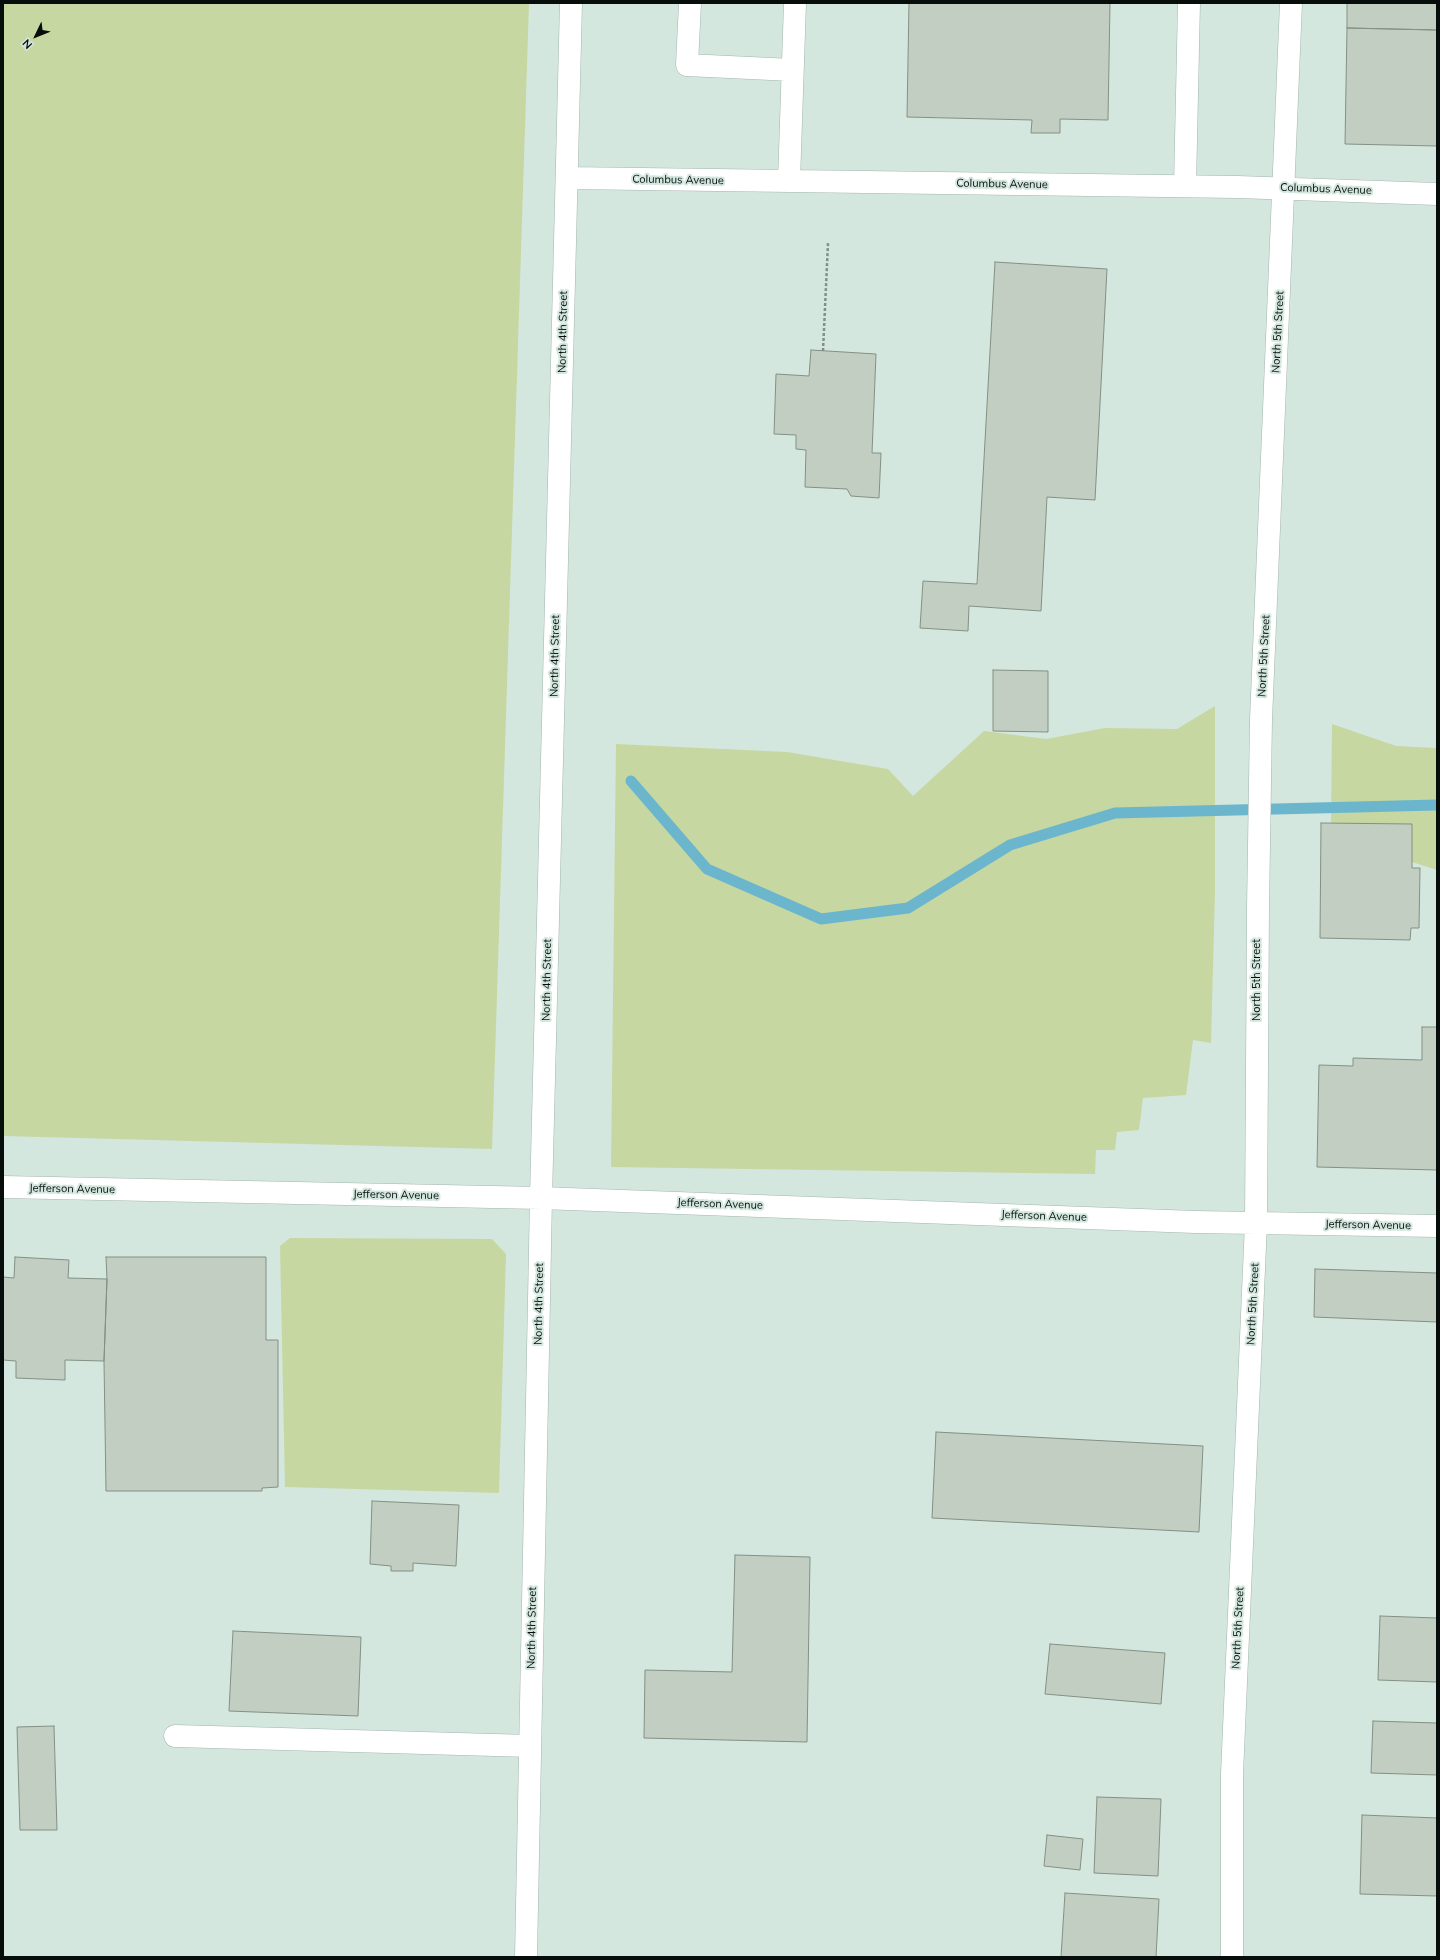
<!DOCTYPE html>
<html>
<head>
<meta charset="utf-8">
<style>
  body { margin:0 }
  #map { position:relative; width:1440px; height:1960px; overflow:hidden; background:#d3e7df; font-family:Mulish,sans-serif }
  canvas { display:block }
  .frame { position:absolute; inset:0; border:4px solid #070d0b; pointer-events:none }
  .north { position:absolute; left:16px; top:16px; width:40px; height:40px; -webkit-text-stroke:3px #d3e7df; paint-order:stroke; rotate:227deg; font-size:11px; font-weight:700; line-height:16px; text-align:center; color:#070d0b }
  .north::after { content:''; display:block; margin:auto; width:14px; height:18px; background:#070d0b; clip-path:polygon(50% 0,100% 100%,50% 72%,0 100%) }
</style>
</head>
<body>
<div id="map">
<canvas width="1440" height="1960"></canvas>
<div class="frame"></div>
<div class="north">N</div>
</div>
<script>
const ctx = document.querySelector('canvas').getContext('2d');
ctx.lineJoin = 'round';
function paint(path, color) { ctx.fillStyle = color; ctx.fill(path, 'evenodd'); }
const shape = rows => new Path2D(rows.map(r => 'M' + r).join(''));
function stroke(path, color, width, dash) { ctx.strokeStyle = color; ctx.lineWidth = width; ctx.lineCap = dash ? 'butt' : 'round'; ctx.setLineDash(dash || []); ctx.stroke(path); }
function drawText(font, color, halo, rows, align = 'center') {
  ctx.font = font + ' Mulish,sans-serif'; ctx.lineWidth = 4; ctx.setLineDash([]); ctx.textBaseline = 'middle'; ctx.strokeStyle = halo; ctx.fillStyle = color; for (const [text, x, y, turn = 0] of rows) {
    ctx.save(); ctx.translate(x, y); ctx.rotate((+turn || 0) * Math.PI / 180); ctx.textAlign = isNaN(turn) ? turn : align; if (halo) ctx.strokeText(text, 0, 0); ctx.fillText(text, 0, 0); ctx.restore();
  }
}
paint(shape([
  [3,3,529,3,492,1149,3,1136],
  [1215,706,1215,891,1211,1043,1193,1040,1186,1095,1143,1098,1139,1130,1117,1132,1115,1150,1096,1150,1095,1174,611,1167,616,744,787,752,888,769,913,796,984,731,1046,739,1105,728,1177,729],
  [1332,724,1396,746,1437,748,1437,870,1412,862,1331,823],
  [290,1238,492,1239,506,1254,499,1493,285,1487,280,1246]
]), '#c7d7a1');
stroke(shape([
  [631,781,707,869,821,919,908,908,1010,845,1115,813,1437,805]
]), '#6bb6cd', 11);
const building = shape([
  [909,3,1110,3,1108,120,1060,119,1060,133,1031,133,1032,120,907,117,909,3],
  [1347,3,1437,3,1437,30,1347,28,1347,3],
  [1347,28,1437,30,1437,146,1345,144,1347,28],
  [995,262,1107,269,1095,500,1047,497,1041,611,969,606,968,631,920,628,923,581,977,584,995,262],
  [811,350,876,354,872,453,881,453,879,498,851,496,847,489,805,487,806,450,796,449,796,435,774,434,776,374,809,376,811,350],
  [993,670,1048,671,1048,732,993,731,993,670],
  [1321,823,1412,824,1412,868,1420,868,1419,928,1411,928,1410,940,1320,938,1321,823],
  [1422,1027,1437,1027,1437,1170,1317,1167,1319,1065,1353,1066,1353,1058,1422,1060,1422,1027],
  [15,1257,69,1260,68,1278,107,1279,104,1361,65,1360,65,1380,16,1378,16,1361,3,1360,3,1277,14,1278,15,1257],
  [106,1257,266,1257,266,1340,278,1340,278,1487,262,1488,262,1491,106,1491,104,1361,107,1279,106,1257],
  [1315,1269,1437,1273,1437,1322,1314,1317,1315,1269],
  [936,1432,1203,1446,1199,1532,932,1518,936,1432],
  [372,1501,459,1505,456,1566,413,1563,413,1571,391,1571,391,1566,370,1564,372,1501],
  [735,1555,810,1557,807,1742,644,1738,645,1670,732,1672,735,1555],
  [1380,1616,1437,1618,1437,1682,1378,1680,1380,1616],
  [233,1631,361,1637,358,1716,229,1711,233,1631],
  [1050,1644,1165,1653,1161,1704,1045,1694,1050,1644],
  [1373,1721,1437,1723,1437,1775,1371,1773,1373,1721],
  [54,1726,57,1830,20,1830,17,1727,54,1726],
  [1097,1797,1161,1799,1158,1876,1094,1873,1097,1797],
  [1362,1815,1437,1818,1437,1896,1360,1894,1362,1815],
  [1047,1835,1083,1839,1080,1870,1044,1866,1047,1835],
  [1065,1893,1159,1899,1156,1957,1061,1957,1065,1893]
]);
paint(building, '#c1cec1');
stroke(building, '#839083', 1);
const minor = shape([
  [690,3,687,65,792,70],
  [567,178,1238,187,1437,194],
  [789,181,795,3],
  [1185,186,1189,3],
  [3,1187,541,1198,1195,1222,1437,1226],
  [175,1736,530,1746],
  [526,1957,541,1198,571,3],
  [1232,1957,1232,1774,1256,1223,1258,908,1261,720,1291,3]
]);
stroke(minor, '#a2b5ae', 23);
stroke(shape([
  [823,351,828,243]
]), '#818f8a', 2.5, [3, 2]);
stroke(minor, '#fff', 22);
drawText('11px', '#070d0b', '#d3e7df', [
  ["Columbus Avenue",678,180,1],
  ["Columbus Avenue",1002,184,1],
  ["Columbus Avenue",1326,189,2],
  ["North 4th Street",563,332,-89],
  ["North 5th Street",1278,332,-87],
  ["North 4th Street",555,656,-89],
  ["North 5th Street",1264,656,-87],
  ["North 4th Street",547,980,-89],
  ["North 5th Street",1257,980,-90],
  ["Jefferson Avenue",72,1189,1],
  ["Jefferson Avenue",396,1195,1],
  ["Jefferson Avenue",720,1204,2],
  ["Jefferson Avenue",1044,1216,2],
  ["Jefferson Avenue",1368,1225,1],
  ["North 4th Street",539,1304,-89],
  ["North 5th Street",1253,1304,-87],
  ["North 4th Street",532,1628,-89],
  ["North 5th Street",1238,1628,-87]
]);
</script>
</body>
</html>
